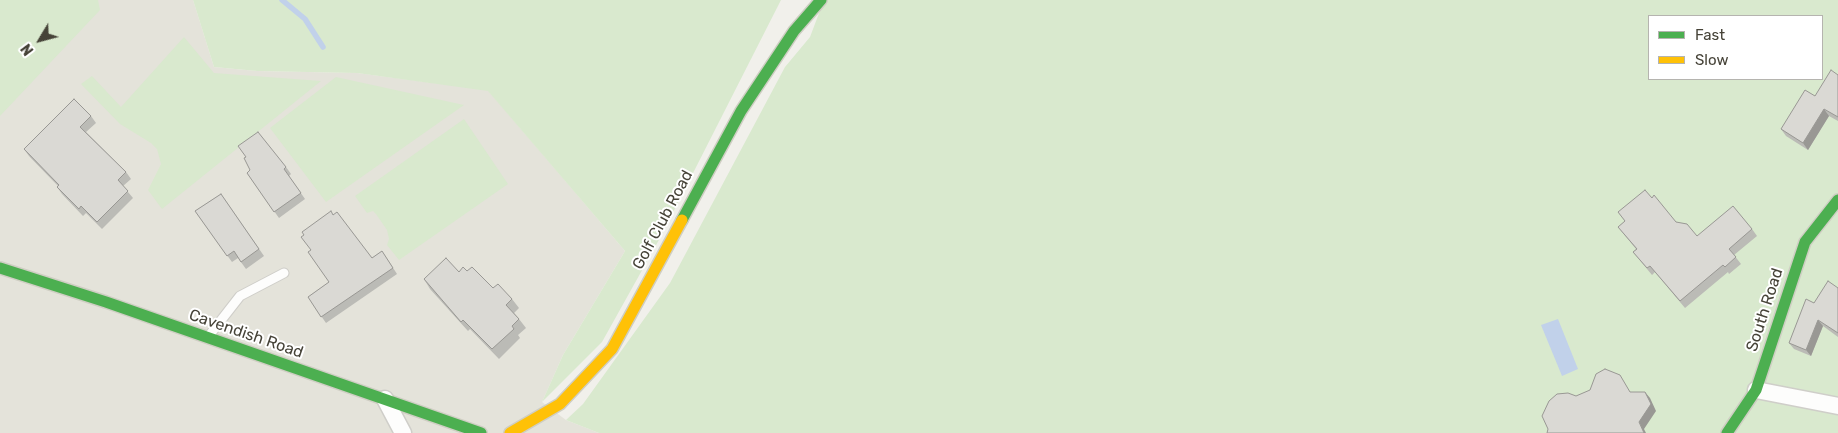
<!DOCTYPE html>
<html>
<head>
<meta charset="utf-8">
<style>
  body { margin:0 }
  #map { position:relative; width:1838px; height:433px; overflow:hidden; background:#f1f0eb; font-family:Rubik,sans-serif }
  canvas { display:block }
  .legend { position:absolute; left:1648px; top:15px; width:175px; height:65px; box-sizing:border-box; background:#fff; border:1px solid #b5b4af; margin:0; padding:6px 9px; list-style:none; font-size:15px; color:#464338 }
  .legend li { display:flex; align-items:center; gap:10px; height:25px }
  .legend b { width:25px; border:1px solid #b5b4af }
  .north { position:absolute; left:15px; top:15px; width:50px; height:50px; -webkit-text-stroke:4px #fff; paint-order:stroke; rotate:233deg; font-size:14px; font-weight:700; line-height:20px; text-align:center; color:#464338 }
  .north::after { content:''; display:block; margin:auto; width:18px; height:22px; background:#464338; clip-path:polygon(50% 0,100% 100%,50% 72%,0 100%) }
</style>
</head>
<body>
<div id="map">
<canvas width="1838" height="433"></canvas>
<ul class="legend">
<li><b style="height:6px;background:#4caf50"></b>Fast</li>
<li><b style="height:6px;background:#ffc107"></b>Slow</li>
</ul>
<div class="north">N</div>
</div>
<script>
const ctx = document.querySelector('canvas').getContext('2d');
ctx.lineJoin = 'round';
function paint(path, color) { ctx.fillStyle = color; ctx.fill(path, 'evenodd'); }
const shape = rows => new Path2D(rows.map(r => 'M' + r).join(''));
function stroke(path, color, width, dash) { ctx.strokeStyle = color; ctx.lineWidth = width; ctx.lineCap = dash ? 'butt' : 'round'; ctx.setLineDash(dash || []); ctx.stroke(path); }
function drawText(font, color, halo, rows, align = 'center') {
  ctx.font = font + ' Rubik,sans-serif'; ctx.lineWidth = 4; ctx.setLineDash([]); ctx.textBaseline = 'middle'; ctx.strokeStyle = halo; ctx.fillStyle = color; for (const [text, x, y, turn = 0] of rows) {
    ctx.save(); ctx.translate(x, y); ctx.rotate((+turn || 0) * Math.PI / 180); ctx.textAlign = isNaN(turn) ? turn : align; if (halo) ctx.strokeText(text, 0, 0); ctx.fillText(text, 0, 0); ctx.restore();
  }
}
paint(shape([
  [0,0,193,0,214,67,257,71,357,73,488,90,625,251,563,355,542,402,566,420,599,433,0,433]
]), '#e4e3da');
paint(shape([
  [0,0,98,0,100,10,0,116],
  [193,0,781,0,660,238,602,342,542,402,563,355,625,251,488,91,357,73,257,71,214,67],
  [824,0,1838,0,1838,433,599,433,566,420,583,404,670,283,785,67,810,37],
  [1649,16,1822,16,1822,79,1649,79],
  [184,37,214,73,321,81,162,209,148,190,161,164,157,149,151,143,120,124,81,84,92,76,121,107],
  [336,77,464,105,326,202,270,128],
  [464,119,508,184,399,260,387,245,389,239,387,230,376,214,373,211,367,213,355,196]
]), '#d9e9ce');
paint(shape([
  [1558,319,1578,369,1562,376,1541,325]
]), '#c1d1ea');
stroke(shape([
  [282,0,305,19,323,47]
]), '#c1d1ea', 5.5);
const lane = shape([
  [208,337,240,296,284,273]
]);
const street = shape([
  [1756,390,1838,406],
  [385,399,403,433]
]);
const fast = shape([
  [682,220,741,111,794,31,821,0],
  [0,268,106,302,481,433],
  [1727,433,1756,390,1805,242,1838,200]
]);
const slow = shape([
  [510,433,560,404,612,349,682,220]
]);
stroke(lane, '#cfcec9', 11);
stroke(street, '#cfcec9', 19);
stroke(fast, '#cfcec3', 14);
stroke(slow, '#cfcec3', 14);
stroke(lane, '#fdfdfc', 9);
stroke(street, '#fdfdfc', 16);
stroke(fast, '#4caf50', 11);
stroke(slow, '#ffc107', 11);
paint(shape([
  [1838,75,1838,121,1829,116,1808,150,1786,136,1781,129],
  [91,116,96,123,86,132,126,172,131,179,123,186,133,198,102,229,86,213,83,216,62,194,57,187,58,186,29,156,24,149],
  [286,167,291,174,289,176,305,199,279,218,247,173,250,170],
  [221,194,264,256,246,269,238,258,232,262,195,211],
  [1652,198,1676,222,1697,236,1752,229,1757,236,1734,255,1741,264,1729,274,1728,272,1685,308,1655,272,1652,275,1638,258,1633,252,1636,249,1618,227,1625,221,1618,212],
  [333,215,372,258,382,251,397,274,326,323,308,297,329,282,311,250],
  [467,271,493,288,512,299,519,308,514,313,519,319,526,328,518,335,520,338,499,359,470,329,468,331,430,289,424,279,459,272],
  [1838,288,1838,337,1823,326,1811,356,1794,349,1789,343,1814,303]
]), '#bbbbb6');
paint(shape([
  [1824,109,1829,116,1808,150,1803,143],
  [1818,320,1823,326,1811,356,1806,350],
  [1645,392,1650,398,1656,411,1644,429,1646,433,1644,433,1639,422]
]), '#999894');
const building = shape([
  [1831,70,1838,75,1838,117,1824,109,1803,143,1781,129,1805,90,1815,96,1831,70],
  [74,99,91,116,80,127,126,172,118,180,128,191,97,222,81,206,79,209,57,187,59,185,24,149,74,99],
  [258,132,286,167,284,169,301,193,274,212,247,173,250,170,244,158,246,157,238,146,258,132],
  [1645,190,1652,198,1654,195,1676,222,1687,224,1697,236,1733,206,1752,229,1729,249,1736,257,1725,267,1723,265,1680,301,1650,266,1647,268,1633,252,1637,249,1618,227,1625,221,1618,212,1645,190],
  [221,194,259,249,241,262,234,251,227,256,195,211,221,194],
  [331,211,333,215,337,212,372,258,382,251,393,268,321,317,308,297,329,282,308,252,311,250,301,237,304,235,302,232,331,211],
  [446,258,459,272,463,267,467,271,472,267,493,288,498,284,512,299,506,305,519,319,512,326,514,329,492,349,463,320,461,322,424,279,446,258],
  [1828,281,1838,288,1838,333,1818,320,1806,350,1789,343,1806,299,1814,303,1828,281],
  [1605,369,1620,375,1630,392,1645,392,1651,404,1639,422,1644,433,1547,433,1548,429,1542,416,1549,401,1557,394,1568,393,1576,396,1590,390,1596,374,1605,369]
]);
paint(building, '#dad9d4');
stroke(building, '#999894', 1);
drawText('16px', '#464338', '#fff', [
  ["Golf Club Road",663,220,-62],
  ["South Road",1765,310,-72],
  ["Cavendish Road",246,334,19]
]);
</script>
</body>
</html>
